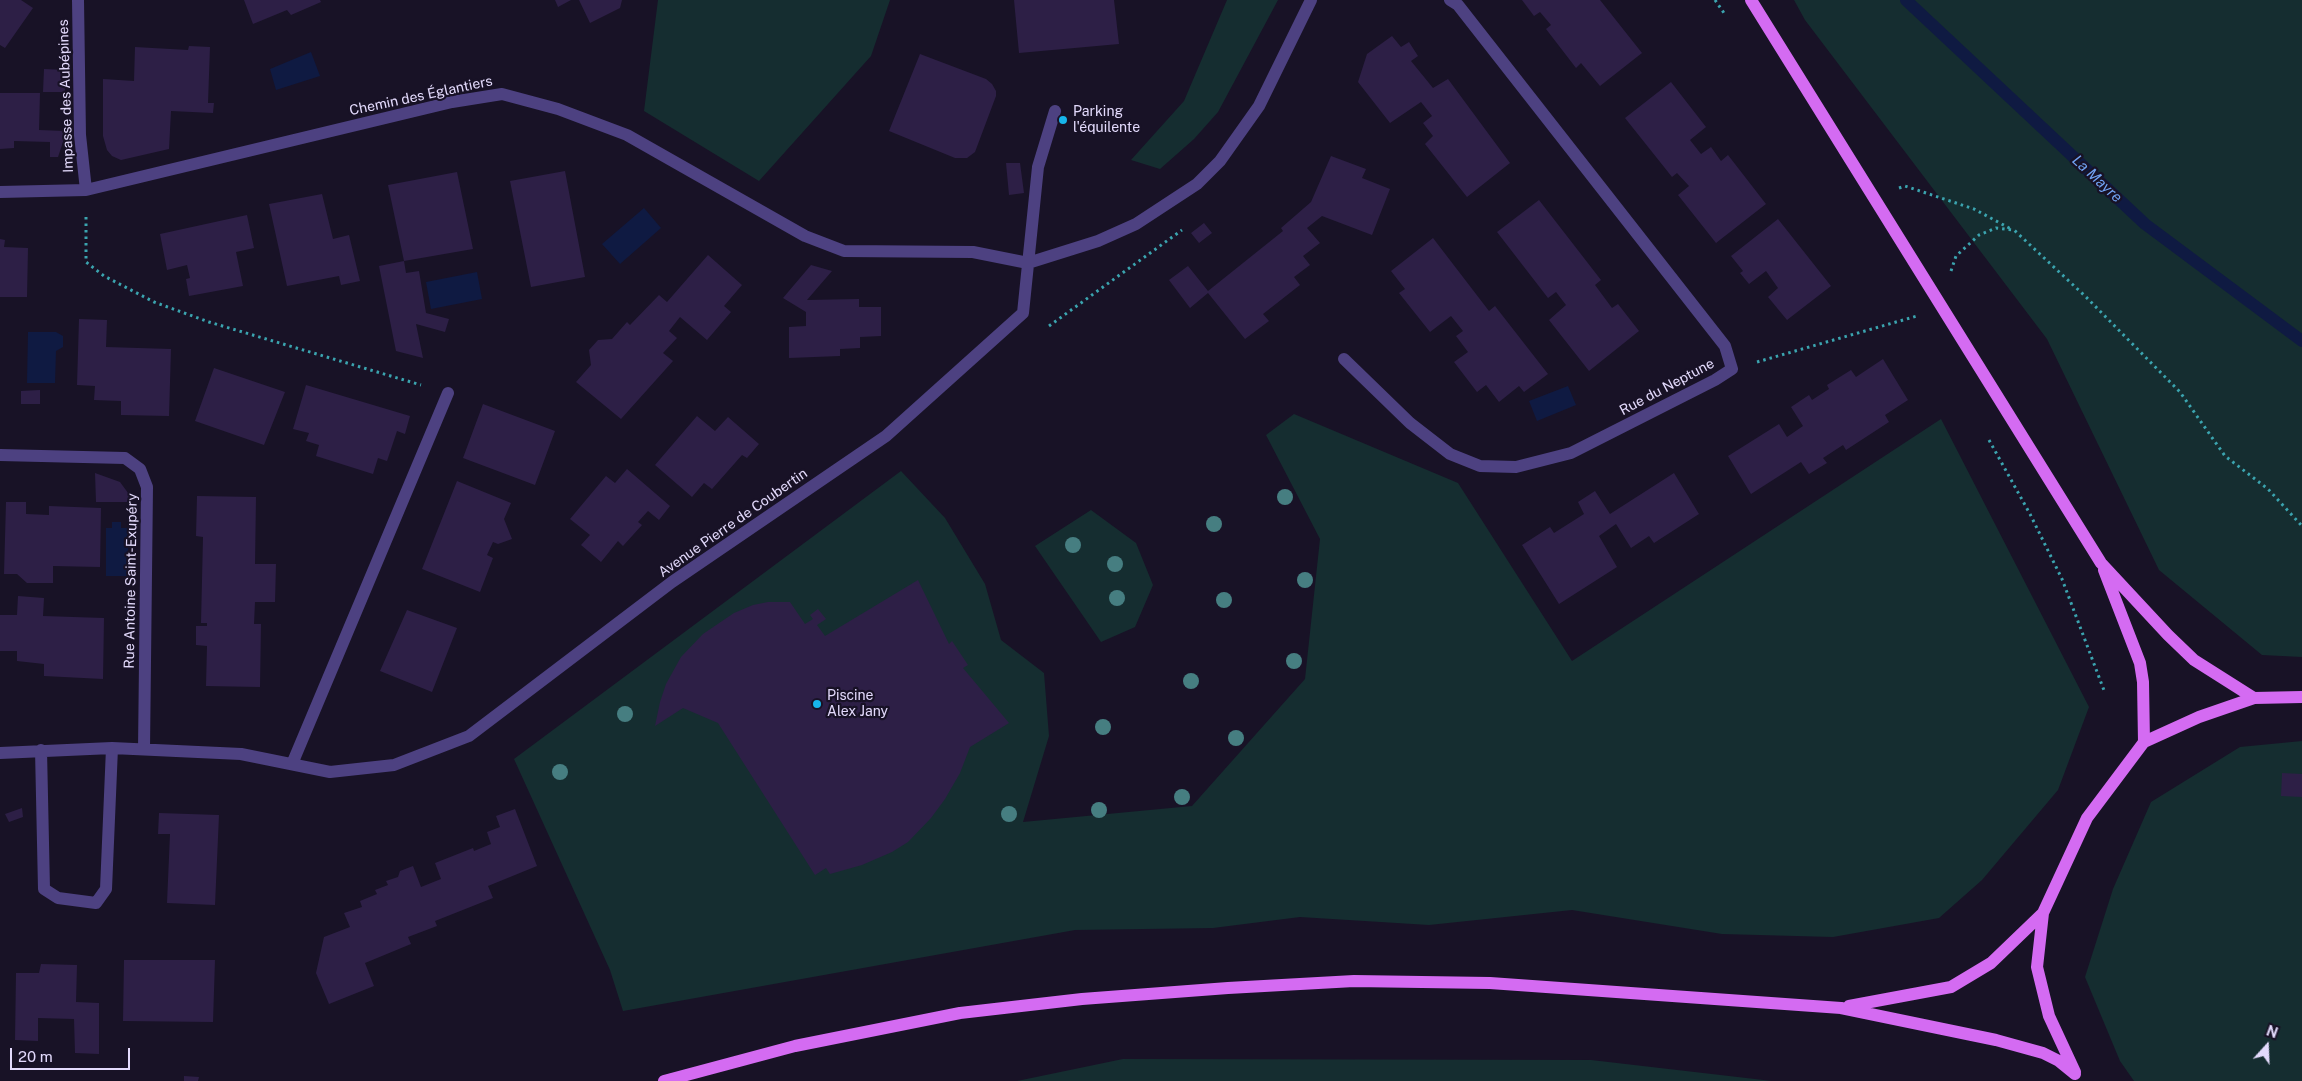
<!DOCTYPE html>
<html>
<head>
<meta charset="utf-8">
<style>
  body { margin:0 }
  #map { position:relative; width:2302px; height:1081px; overflow:hidden; background:#181226; font-family:"Public Sans",sans-serif }
  canvas { display:block }
  .north { position:absolute; left:2242px; top:1021px; width:50px; height:50px; -webkit-text-stroke:4px #181226; paint-order:stroke; rotate:20deg; font-size:14px; font-weight:700; line-height:20px; text-align:center; color:#e3dafc }
  .north::after { content:''; display:block; margin:auto; width:18px; height:22px; background:#e3dafc; clip-path:polygon(50% 0,100% 100%,50% 72%,0 100%) }
  .scale { position:absolute; left:10px; top:1048px; width:120px; height:22px; box-sizing:border-box; border:2px solid #e3dafc; border-top:0; padding-left:6px; font-size:15px; line-height:18px; white-space:nowrap; color:#e3dafc; -webkit-text-stroke:4px #181226; paint-order:stroke }
</style>
</head>
<body>
<div id="map">
<canvas width="2302" height="1081"></canvas>
<div class="north">N</div>
<div class="scale">20 m</div>
</div>
<script>
const ctx = document.querySelector('canvas').getContext('2d');
ctx.lineJoin = 'round';
function paint(path, color) { ctx.fillStyle = color; ctx.fill(path, 'evenodd'); }
const shape = rows => new Path2D(rows.map(r => 'M' + r).join(''));
function stroke(path, color, width, dash) { ctx.strokeStyle = color; ctx.lineWidth = width; ctx.lineCap = dash ? 'butt' : 'round'; ctx.setLineDash(dash || []); ctx.stroke(path); }
function drawText(font, color, halo, rows, align = 'center') {
  ctx.font = font + ' "Public Sans",sans-serif'; ctx.lineWidth = 4.5; ctx.setLineDash([]); ctx.textBaseline = 'middle'; ctx.strokeStyle = halo; ctx.fillStyle = color; for (const [text, x, y, turn = 0] of rows) {
    ctx.save(); ctx.translate(x, y); ctx.rotate((+turn || 0) * Math.PI / 180); ctx.textAlign = isNaN(turn) ? turn : align; if (halo) ctx.strokeText(text, 0, 0); ctx.fillText(text, 0, 0); ctx.restore();
  }
}
paint(shape([
  [658,0,890,0,871,56,759,181,644,111],
  [1227,0,1278,0,1218,112,1194,139,1160,169,1131,160,1184,101],
  [1794,0,2302,0,2302,657,2262,655,2159,570,2047,339,1805,20],
  [1294,414,1458,483,1572,661,1941,419,2089,707,2058,790,1982,880,1939,918,1833,937,1722,934,1572,910,1429,925,1300,917,1213,928,1075,930,623,1011,610,970,514,759,901,471,945,518,985,584,1001,640,1044,673,1049,736,1023,822,1192,806,1305,679,1320,539,1266,435],
  [1091,510,1136,543,1153,585,1135,627,1101,642,1035,546],
  [2302,741,2302,1081,2134,1081,2120,1061,2085,977,2113,889,2151,802,2240,747],
  [1123,1059,1591,1060,1772,1081,1017,1081]
]), '#152d30');
paint(shape([
  [311,52,320,76,276,90,270,69],
  [644,208,661,228,620,264,602,244],
  [477,272,482,299,431,309,426,282],
  [28,332,56,332,63,336,63,347,56,351,55,383,27,383],
  [1568,386,1576,405,1537,421,1529,401],
  [112,522,121,522,121,528,128,528,128,576,106,576,106,528,112,528]
]), '#0f1a42');
stroke(shape([
  [1906,0,2145,224,2302,341]
]), '#0f1a42', 12);
paint(shape([
  [0,0,21,0,33,8,5,48,0,45],
  [244,0,320,0,321,2,291,15,287,10,253,24],
  [555,0,571,0,558,7],
  [579,0,622,0,620,8,590,23],
  [1014,0,1114,0,1119,44,1019,53],
  [1522,0,1600,0,1642,53,1600,86,1581,63,1576,68,1546,29,1551,25,1540,12,1534,16],
  [1392,36,1401,47,1409,42,1418,56,1411,61,1433,88,1448,79,1510,163,1467,197,1425,144,1433,136,1423,123,1432,116,1421,102,1390,123,1358,82,1367,54],
  [189,46,210,47,208,103,214,103,213,113,171,111,169,149,121,160,112,156,107,150,103,136,103,79,134,81,135,47,188,50],
  [920,54,986,79,992,84,996,91,996,96,975,152,967,158,955,158,889,131],
  [44,69,65,70,65,92,43,92],
  [1671,82,1706,127,1690,140,1701,154,1711,147,1721,161,1728,155,1766,204,1716,243,1678,195,1689,186,1677,173,1672,177,1625,118],
  [0,93,40,93,39,130,64,131,63,142,58,157,50,157,50,142,14,141,14,148,0,149],
  [1331,156,1366,169,1362,178,1390,189,1372,235,1322,216,1307,228,1320,243,1303,256,1310,265,1294,277,1300,285,1263,314,1269,321,1245,339,1208,293,1190,308,1169,280,1188,266,1208,291,1283,231,1281,228,1311,202],
  [1006,163,1020,163,1024,193,1009,195],
  [565,171,585,277,531,287,510,181],
  [457,172,473,249,404,261,406,273,419,271,426,313,449,319,445,332,416,324,423,358,396,351,379,266,404,261,388,185],
  [322,194,333,239,349,235,360,281,341,285,339,276,287,286,269,204],
  [1539,200,1601,280,1595,285,1612,308,1618,304,1639,331,1589,371,1549,320,1566,305,1556,292,1548,298,1497,232],
  [247,215,254,248,236,252,243,286,189,296,186,279,190,278,187,265,167,270,160,234],
  [1778,219,1831,286,1787,320,1768,297,1778,288,1766,271,1749,284,1740,273,1743,271,1731,256],
  [1204,223,1212,233,1199,243,1191,233],
  [1433,238,1489,311,1495,306,1548,374,1524,392,1519,386,1499,402,1486,385,1477,392,1454,362,1468,352,1456,336,1463,331,1451,316,1430,332,1399,293,1405,289,1391,271],
  [0,239,5,240,4,247,28,248,27,297,0,297],
  [708,255,742,285,724,306,731,312,707,340,680,317,669,331,677,338,663,353,673,361,621,419,576,382,591,365,589,350,598,340,612,339,627,322,630,325,659,295,667,302],
  [811,265,832,271,807,300,859,299,859,307,881,307,881,336,860,337,860,348,840,349,840,356,789,358,789,327,806,326,806,312,783,298],
  [79,319,107,320,106,347,171,349,169,416,121,415,121,401,94,400,95,386,77,385],
  [1883,359,1908,400,1885,415,1889,422,1846,450,1843,445,1823,458,1827,463,1809,474,1801,462,1751,494,1728,456,1779,424,1787,437,1803,426,1791,407,1809,395,1812,400,1829,389,1827,385,1851,370,1856,377],
  [214,368,285,392,264,445,195,421],
  [306,385,410,416,405,434,397,431,387,461,378,458,373,474,316,456,319,445,306,441,309,433,293,429],
  [40,390,40,404,21,404,21,391],
  [483,404,555,431,535,485,463,458],
  [697,416,715,431,728,417,759,444,747,458,742,455,712,489,704,483,692,497,655,465],
  [627,469,670,506,659,520,648,511,638,522,642,525,623,546,618,541,601,562,581,545,590,535,570,519,606,476,615,483],
  [95,473,120,482,131,497,132,502,96,502],
  [1674,473,1699,514,1654,543,1649,536,1631,548,1616,524,1599,536,1617,567,1559,604,1522,545,1550,527,1554,533,1584,514,1578,502,1595,491,1610,514],
  [457,481,511,503,504,519,512,539,498,544,493,542,487,555,493,558,480,592,422,569],
  [197,496,256,497,255,564,276,564,275,602,255,602,254,624,261,624,260,687,206,686,207,646,196,645,196,626,207,626,207,623,201,623,203,537,196,536],
  [6,502,26,502,26,514,49,515,49,506,101,508,100,567,53,566,53,583,27,583,17,574,4,574],
  [918,580,949,644,952,641,968,665,963,668,1009,723,970,747,960,773,945,799,931,818,908,842,892,852,862,865,830,874,826,868,815,875,718,723,683,708,655,726,660,702,666,684,681,657,703,634,734,613,753,605,768,602,790,602,805,624,813,619,810,615,818,609,826,619,817,625,825,636],
  [18,596,44,598,43,616,104,618,103,679,44,676,44,664,17,661,17,651,0,651,0,615,17,615],
  [407,610,457,628,432,692,380,671],
  [2282,773,2302,774,2302,797,2281,796],
  [22,808,23,817,9,822,5,814],
  [515,809,537,866,488,886,493,898,435,921,437,926,408,937,411,944,365,963,374,986,329,1004,316,973,324,937,350,927,344,913,362,907,360,901,377,894,375,890,388,885,386,881,398,877,400,871,413,866,421,887,441,879,435,863,473,848,474,851,491,844,487,832,500,827,496,816],
  [159,813,219,815,215,905,167,903,170,834,158,834],
  [124,960,215,960,213,1022,123,1021],
  [41,964,77,965,76,1002,99,1003,99,1054,75,1053,74,1019,38,1018,38,1041,15,1040,16,973,39,973],
  [184,1076,199,1077,198,1081,184,1081]
]), '#2d1f46');
stroke(shape([
  [1715,0,1726,16],
  [1899,188,1905,186,1974,209,2011,229],
  [86,217,86,262,104,276,154,302,209,322,421,385],
  [1951,271,1956,256,1979,235,1996,228,2014,230,2085,296,2180,392,2225,456,2268,489,2302,526],
  [1049,326,1182,230],
  [1757,362,1917,316],
  [1989,440,2030,514,2062,579,2105,693]
]), '#3ba4af', 3, [2.5, 4]);
stroke(shape([
  [78,0,80,135,86,190],
  [0,192,86,190,452,102,502,94,558,109,627,135,805,236,844,251,973,252,1028,263,1098,241,1136,224,1197,184,1220,161,1259,106,1311,0],
  [1344,359,1410,423,1450,454,1480,466,1516,467,1571,453,1715,380,1732,369,1725,346,1458,5,1450,0],
  [0,455,125,458,140,469,147,487,144,749],
  [41,750,44,889,58,898,96,903,106,889,112,748],
  [0,753,112,748,241,754,330,772,394,765,469,736,672,582,886,436,1023,313,1038,167,1055,111],
  [292,764,448,393]
]), '#4d4181', 12);
stroke(shape([
  [1751,0,2101,563,2168,635,2194,660,2254,698],
  [2104,570,2140,663,2143,682,2144,742],
  [1849,1006,1951,987,1991,963,2043,913],
  [2075,1072,2049,1016,2037,967,2043,913,2087,818,2144,742,2199,717,2254,698,2302,697],
  [664,1081,795,1046,960,1013,1082,999,1228,988,1354,981,1490,983,1841,1008,1996,1040,2043,1053,2059,1061,2075,1074]
]), '#d46bf2', 12);
ctx.fillStyle = '#467e81';
for (const [x, y] of [
  [1285,497],
  [1214,524],
  [1073,545],
  [1115,564],
  [1305,580],
  [1117,598],
  [1224,600],
  [1294,661],
  [1191,681],
  [625,714],
  [1103,727],
  [1236,738],
  [560,772],
  [1182,797],
  [1099,810],
  [1009,814]
]) { ctx.beginPath(); ctx.arc(x, y, 8, 0, 2 * Math.PI); ctx.fill(); }
for (const [x, y, r, color] of [
  [1063,120,5,"#17b5eb"],
  [817,704,5,"#17b5eb"]
]) { const dot = new Path2D(); dot.arc(x, y, r, 0, 2 * Math.PI); ctx.fillStyle = color; ctx.fill(dot); stroke(dot, '#181226', 2); }
drawText('14px', '#e3dafc', '#181226', [
  ["Impasse des Aubépines",66,96,-92],
  ["Chemin des Églantiers",421,96,-12],
  ["Rue du Neptune",1667,387,-28],
  ["Avenue Pierre de Coubertin",733,523,-35],
  ["Rue Antoine Saint-Exupéry",131,581,-89]
]);
drawText('14px', '#e3dafc', '#181226', [
  ["Parking",1073,112],
  ["l'équilente",1073,128],
  ["Piscine",827,696],
  ["Alex Jany",827,712]
], 'left');
drawText('italic 15px', '#71a3f3', '#181226', [
  ["La Mayre",2097,179,43]
]);
</script>
</body>
</html>
